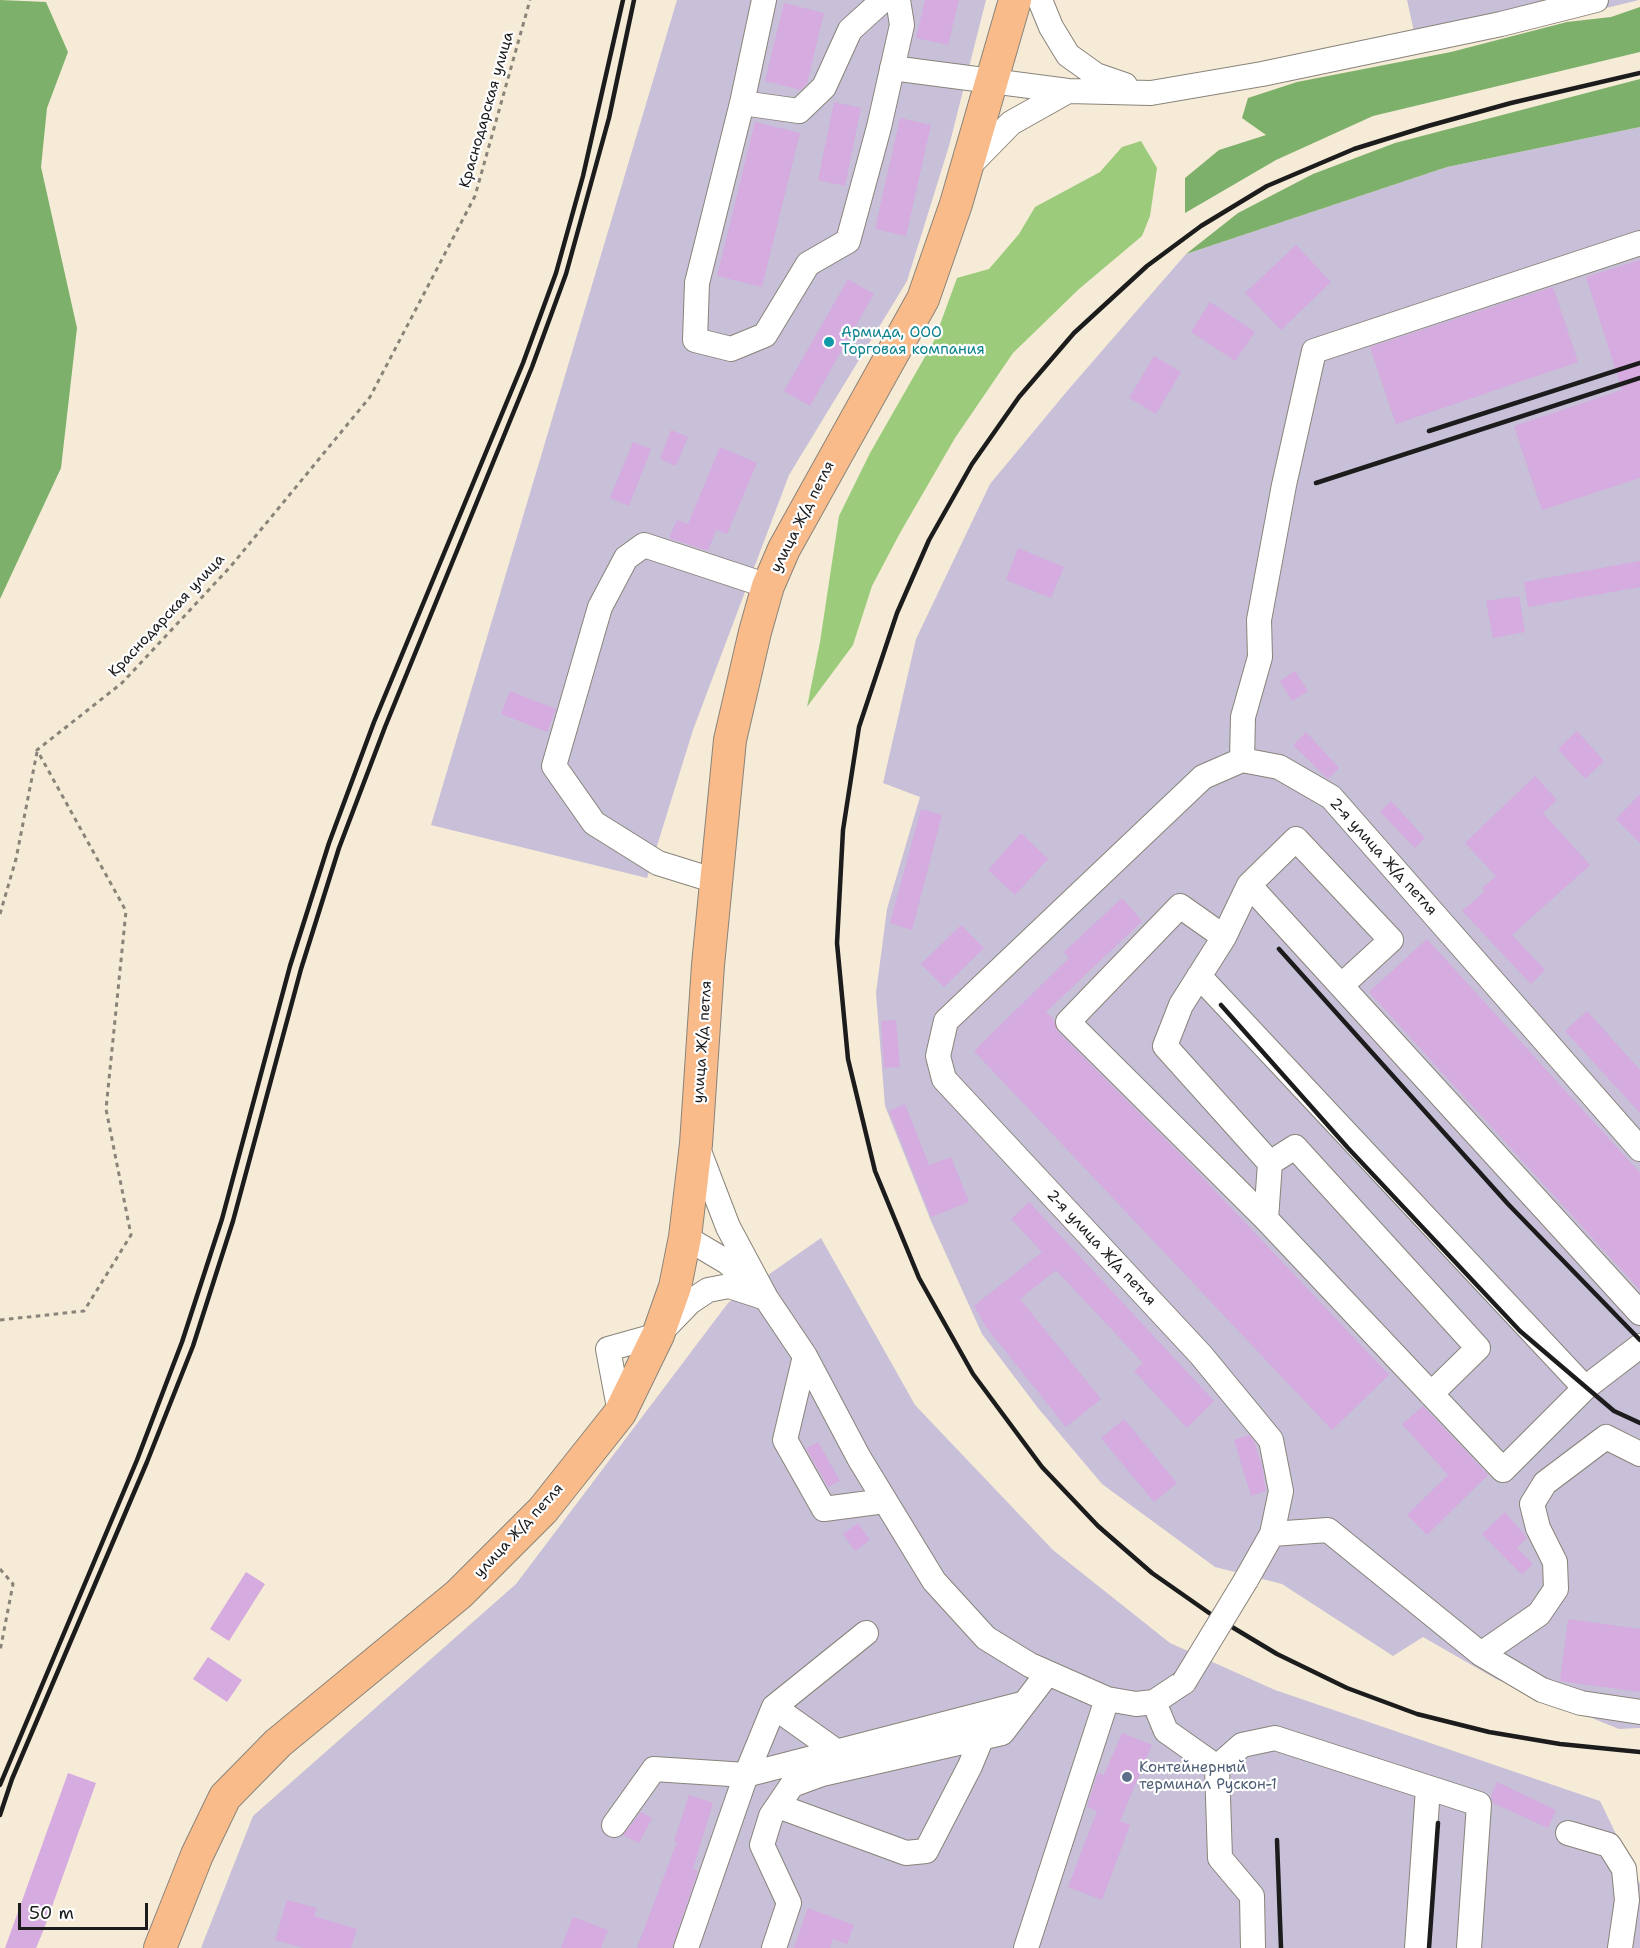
<!DOCTYPE html>
<html>
<head>
<meta charset="utf-8">
<style>
  body { margin:0 }
  #map { position:relative; width:1640px; height:1948px; overflow:hidden; background:#f6ebd7; font-family:"Shantell Sans",sans-serif }
  canvas { display:block }
  .scale { position:absolute; left:18px; top:1903px; width:130px; height:27px; box-sizing:border-box; border:3px solid #1c1c1c; border-top:0; padding-left:8px; font-size:18px; line-height:21px; white-space:nowrap; color:#1c1c1c; -webkit-text-stroke:4px #fff; paint-order:stroke }
</style>
</head>
<body>
<div id="map">
<canvas width="1640" height="1948"></canvas>
<div class="scale">50 m</div>
</div>
<script>
const ctx = document.querySelector('canvas').getContext('2d');
ctx.lineJoin = 'round';
function paint(path, color) { ctx.fillStyle = color; ctx.fill(path, 'evenodd'); }
const shape = rows => new Path2D(rows.map(r => 'M' + r).join(''));
function stroke(path, color, width, dash) { ctx.strokeStyle = color; ctx.lineWidth = width; ctx.lineCap = dash ? 'butt' : 'round'; ctx.setLineDash(dash || []); ctx.stroke(path); }
function drawText(font, color, halo, rows, align = 'center') {
  ctx.font = font + ' "Shantell Sans",sans-serif'; ctx.lineWidth = 4.5; ctx.setLineDash([]); ctx.textBaseline = 'middle'; ctx.strokeStyle = halo; ctx.fillStyle = color; for (const [text, x, y, turn = 0] of rows) {
    ctx.save(); ctx.translate(x, y); ctx.rotate((+turn || 0) * Math.PI / 180); ctx.textAlign = isNaN(turn) ? turn : align; if (halo) ctx.strokeText(text, 0, 0); ctx.fillText(text, 0, 0); ctx.restore();
  }
}
paint(shape([
  [677,0,986,0,949,146,907,281,789,475,693,730,647,878,431,825],
  [1407,0,1639,0,1419,54],
  [1640,127,1640,1728,1619,1729,1496,1679,1423,1637,1393,1656,1282,1584,1215,1567,1102,1484,1038,1408,982,1334,931,1221,885,1106,876,993,887,909,920,797,883,783,916,639,990,484,1068,390,1186,254,1447,167],
  [821,1238,915,1405,1053,1550,1170,1643,1275,1690,1600,1801,1640,1884,1640,1948,201,1948,253,1816,516,1584,728,1303]
]), '#c8bfd8');
paint(shape([
  [1141,141,1157,168,1150,216,1142,236,1079,289,1013,353,955,438,900,533,872,586,853,645,807,707,820,642,839,516,870,453,934,341,957,278,989,269,1019,234,1035,207,1100,172,1122,147]
]), '#9ccc7b');
paint(shape([
  [0,0,46,2,68,52,47,108,41,167,77,328,61,468,0,599],
  [1640,7,1640,52,1373,116,1276,160,1185,213,1185,178,1219,150,1266,135,1242,118,1248,98,1297,82,1451,52,1567,22,1611,17],
  [1640,79,1640,127,1447,167,1186,254,1238,213,1313,174,1395,143]
]), '#7db06b');
paint(shape([
  [925,0,959,0,948,45,916,38],
  [784,3,824,13,807,84,801,90,765,81],
  [834,102,861,108,845,186,818,180],
  [900,118,931,125,906,236,875,229],
  [755,122,800,133,762,287,717,276],
  [1296,245,1331,282,1281,330,1245,293],
  [1640,260,1640,478,1542,510,1514,426,1622,390,1586,277],
  [848,279,874,294,810,406,784,391],
  [1553,287,1578,362,1396,424,1370,347],
  [1210,302,1255,332,1235,361,1191,332],
  [1154,356,1181,372,1156,414,1129,398],
  [671,430,688,437,676,466,660,459],
  [633,442,651,449,629,506,610,498],
  [720,447,757,463,727,534,716,530,708,551,669,538,677,520,688,524],
  [1018,548,1064,567,1051,598,1006,580],
  [1640,561,1640,587,1528,607,1524,582],
  [1519,596,1525,632,1493,638,1486,601],
  [1295,671,1308,691,1292,701,1280,681],
  [510,691,556,709,547,732,501,714],
  [1577,731,1604,761,1585,779,1558,749],
  [1306,732,1339,768,1328,779,1293,745],
  [1535,776,1557,800,1543,813,1590,865,1512,935,1545,970,1531,984,1462,911,1485,891,1482,888,1496,876,1465,843],
  [1640,794,1640,843,1616,819],
  [1391,801,1425,838,1415,848,1380,812],
  [921,809,942,815,912,930,890,923],
  [1021,833,1048,859,1015,895,988,870],
  [1122,898,1142,921,1046,1012,1054,1020,1058,1032,1180,1154,1389,1375,1332,1430,974,1051,1069,958,1064,952],
  [961,925,984,948,944,987,921,964],
  [1427,939,1640,1173,1640,1290,1369,992],
  [1587,1011,1640,1070,1640,1113,1565,1031],
  [896,1020,900,1067,884,1068,881,1021],
  [905,1104,929,1165,951,1157,969,1202,931,1217,889,1111],
  [1029,1202,1214,1401,1187,1428,1134,1371,1143,1363,1056,1270,1020,1299,1101,1399,1066,1427,986,1327,974,1306,1042,1252,1011,1219],
  [1423,1406,1488,1475,1427,1535,1407,1515,1448,1475,1402,1424],
  [1124,1419,1177,1483,1154,1502,1101,1438],
  [1249,1435,1254,1441,1262,1466,1266,1491,1251,1496,1234,1440],
  [818,1442,840,1481,828,1487,806,1448],
  [1505,1512,1527,1538,1517,1548,1533,1564,1522,1575,1482,1534],
  [858,1523,870,1540,855,1551,843,1534],
  [246,1572,265,1584,229,1641,210,1629],
  [1568,1619,1640,1629,1640,1692,1560,1681],
  [208,1657,242,1680,227,1702,193,1679],
  [1122,1733,1152,1745,1120,1821,1130,1825,1102,1900,1068,1887,1097,1811,1087,1807,1098,1773,1104,1775],
  [68,1773,96,1783,44,1929,36,1948,5,1948],
  [1497,1782,1556,1810,1548,1828,1493,1803,1491,1796],
  [689,1795,713,1803,693,1869,698,1871,672,1948,637,1948,677,1842,674,1841],
  [641,1812,652,1818,639,1843,623,1835],
  [287,1900,317,1908,314,1916,357,1929,351,1948,304,1948,275,1940],
  [808,1908,854,1925,847,1944,833,1939,830,1948,794,1948],
  [573,1917,608,1930,601,1948,561,1948]
]), '#d5abe0');
const minor = shape([
  [764,0,742,103,697,283,695,340,731,349,765,335,808,264,848,241,879,127,902,25,898,0],
  [1040,0,1051,27,1068,55,1096,75,1125,85],
  [892,68,1068,91,1151,93,1262,74,1501,24,1596,0],
  [742,103,799,111,824,87,850,30,883,0],
  [967,168,1011,123,1068,91],
  [1242,760,1243,717,1260,657,1259,620,1284,485,1314,351,1640,243],
  [716,881,658,863,594,823,554,766,600,607,626,558,644,545,768,586],
  [1249,885,1640,1313],
  [1224,937,1180,906,1068,1022,1266,1219,1503,1470,1585,1388,1640,1346],
  [1199,976,1585,1388],
  [1270,1163,1295,1147,1478,1348,1431,1394],
  [1266,1219,1270,1163,1165,1046,1181,1005,1224,937,1249,885,1296,839,1391,940,1343,984],
  [685,1237,727,1262,766,1298,805,1356,859,1458,934,1581,986,1638,1030,1665,1107,1699,1136,1704,1154,1702,1184,1682],
  [805,1356,785,1440,824,1509,885,1501],
  [620,1413,608,1349,658,1335,690,1302,708,1290,729,1286,766,1298,728,1227,697,1146],
  [1272,1534,1328,1530,1481,1654,1542,1690,1581,1703,1640,1712],
  [1246,1580,1272,1534,1281,1491,1271,1440,1201,1355,944,1079,938,1056,946,1021,1203,777,1242,760,1279,767,1331,797,1640,1149],
  [1481,1654,1539,1614,1556,1589,1555,1562,1538,1528,1532,1504,1545,1483,1606,1437,1640,1454],
  [1154,1702,1166,1731,1217,1767],
  [774,1707,836,1751],
  [778,1806,906,1853,926,1851,970,1766,982,1737],
  [614,1825,654,1769,746,1775,774,1707,866,1633],
  [1568,1833,1609,1845,1624,1869,1627,1900,1620,1948],
  [686,1948,746,1775,1025,1703],
  [774,1948,789,1903,762,1845,771,1816,792,1785,822,1774,1002,1733,1047,1674],
  [1026,1948,1107,1699],
  [1253,1948,1252,1896,1220,1858,1217,1767,1242,1745,1275,1738,1479,1804,1469,1948],
  [1417,1948,1428,1788]
]);
const major = shape([
  [160,1948,197,1855,225,1797,278,1743,459,1594,543,1510,620,1413,658,1335,675,1287,685,1237,696,1144,708,965,730,740,755,632,768,586,784,549,923,299,956,204,1015,0]
]);
stroke(minor, '#89847a', 26);
stroke(major, '#89847a', 34);
stroke(shape([
  [0,914,16,859,37,752],
  [0,1320,84,1311,131,1235,106,1109,126,911,37,750,122,683,231,566,370,397,475,196,530,0],
  [0,1569,13,1584,0,1651]
]), '#89847a', 3, [4.5, 4.5]);
stroke(minor, '#fff', 24);
stroke(major, '#fabb8b', 32);
stroke(shape([
  [1640,73,1511,103,1428,126,1354,149,1267,186,1201,226,1147,266,1074,333,1019,397,972,464,929,540,897,613,859,727,843,830,837,943,848,1059,875,1171,919,1278,973,1374,1042,1467,1098,1526,1152,1573,1212,1615,1277,1654,1347,1688,1417,1714,1489,1732,1560,1744,1640,1752],
  [1429,431,1640,363],
  [1316,483,1640,378],
  [1279,949,1508,1204,1640,1340],
  [1221,1005,1348,1148,1520,1331,1614,1411,1640,1423],
  [0,1785,137,1460,182,1342,222,1219,290,966,329,843,374,722,523,363,556,273,583,176,623,0],
  [0,1815,12,1779,147,1462,193,1346,233,1221,301,969,339,848,385,727,532,367,566,274,609,118,634,0],
  [1277,1840,1281,1948],
  [1429,1948,1438,1823]
]), '#1c1c1c', 4.5);
const minorBridge = shape([
  [1184,1682,1246,1580]
]);
stroke(minorBridge, '#89847a', 26, []);
stroke(minorBridge, '#fff', 24);
for (const [x, y, r, color] of [
  [829,342,6,"#0f9aa8"],
  [1127,1777,6,"#5c6f8a"]
]) { const dot = new Path2D(); dot.arc(x, y, r, 0, 2 * Math.PI); ctx.fillStyle = color; ctx.fill(dot); stroke(dot, '#fff', 2); }
drawText('15px', '#1c1c1c', '#fff', [
  ["Краснодарская улица",487,110,-74],
  ["улица Ж/д петля",803,517,-63],
  ["Краснодарская улица",167,616,-47],
  ["2-я улица Ж/д петля",1383,857,48],
  ["улица Ж/д петля",703,1042,-86],
  ["2-я улица Ж/д петля",1101,1248,47],
  ["улица Ж/д петля",519,1531,-47]
]);
drawText('15px', '#0d838f', '#fff', [
  ["Армида, ООО",841,333],
  ["Торговая компания",841,350]
], 'left');
drawText('15px', '#4e5e75', '#fff', [
  ["Контейнерный",1139,1768],
  ["терминал Рускон-1",1139,1785]
], 'left');
</script>
</body>
</html>
